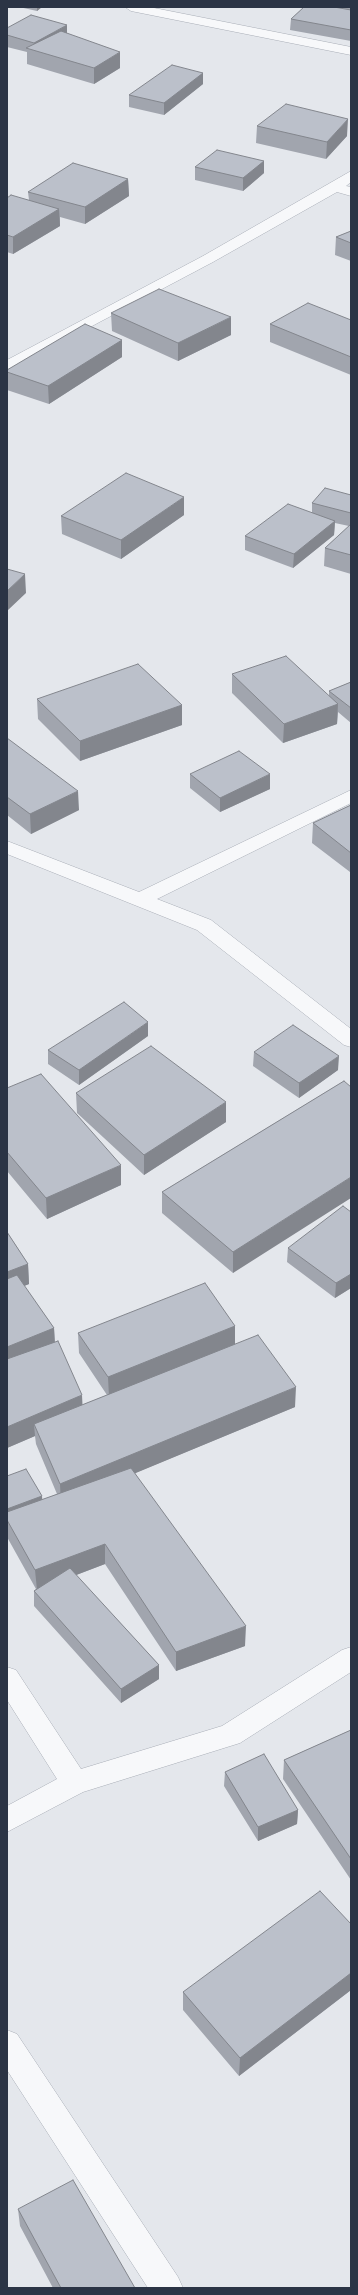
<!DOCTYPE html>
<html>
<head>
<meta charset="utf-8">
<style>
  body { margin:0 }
  #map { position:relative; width:358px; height:2295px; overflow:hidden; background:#e4e7ec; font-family:Karla,sans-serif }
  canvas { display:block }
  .frame { position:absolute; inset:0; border:8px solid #2b3445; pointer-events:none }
</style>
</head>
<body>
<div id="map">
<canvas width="358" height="2295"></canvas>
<div class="frame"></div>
</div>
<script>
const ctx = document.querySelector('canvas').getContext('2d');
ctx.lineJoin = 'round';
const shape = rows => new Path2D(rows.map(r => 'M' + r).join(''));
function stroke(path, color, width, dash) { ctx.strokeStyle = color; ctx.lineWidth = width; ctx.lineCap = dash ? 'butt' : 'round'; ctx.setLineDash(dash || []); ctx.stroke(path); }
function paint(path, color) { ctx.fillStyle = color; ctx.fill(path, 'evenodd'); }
const minor = shape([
  [125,7,149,7,351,47,351,55,131,11,125,7],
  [351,171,351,182,346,186,351,187,351,196,337,192,213,262,7,371,7,360,203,256,351,171],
  [351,790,351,803,157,899,211,920,351,1029,351,1047,344,1045,197,930,7,854,7,841,139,892,351,790],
  [351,1647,351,1672,240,1743,83,1792,7,1832,7,1806,57,1779,7,1700,7,1667,16,1670,81,1769,222,1726,342,1650,351,1647],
  [7,2030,17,2034,178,2277,183,2288,148,2288,7,2070,7,2030]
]);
stroke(minor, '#a9aeb7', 1);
paint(minor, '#f7f8fa');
paint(shape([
  [19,7,42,7,37,11],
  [304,7,351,7,351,41,290,30,291,19],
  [7,28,67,34,120,68,94,84,27,64,27,52,7,47],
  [203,73,203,84,164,115,129,107,129,95],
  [257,126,347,136,326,159,256,143],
  [264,161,264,173,243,191,195,180,195,167],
  [128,179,129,196,85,224,60,217,60,226,13,254,7,252,7,198,29,200,28,192],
  [351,231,351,261,335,255,336,237],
  [111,313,231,335,178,361,112,331],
  [351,320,351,375,270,342,270,324],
  [122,340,122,357,49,404,7,390,7,370],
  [351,495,351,574,324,566,325,548,349,526,335,523,334,535,293,568,245,550,245,536,312,513,312,503],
  [184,515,121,559,62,534,61,516],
  [232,674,329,696,329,691,351,682,351,723,338,712,337,724,283,743,232,693],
  [37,699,182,705,182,725,80,761,38,719],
  [7,738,79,810,31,834,7,815],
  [190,774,270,789,220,812,190,788],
  [351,805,351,872,350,872,312,843,313,823],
  [148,1036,79,1085,48,1064,48,1050],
  [254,1052,338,1070,299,1098,253,1066],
  [344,1081,233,1273,162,1213,162,1192],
  [7,1088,121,1185,47,1219,7,1171],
  [76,1093,226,1122,144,1175,77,1113],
  [351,1212,351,1288,335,1298,287,1262,288,1248],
  [7,1232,28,1264,29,1284,24,1286,54,1328,55,1342,82,1405,107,1395,79,1353,78,1333,235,1326,235,1344,295,1407,135,1473,245,1646,176,1671,105,1564,76,1575,159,1665,159,1679,121,1703,34,1606,34,1591,36,1589,7,1537,7,1476,42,1496,42,1500,57,1494,36,1444,35,1436,7,1448],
  [351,1730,351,1880,283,1779,284,1760],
  [225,1772,298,1810,297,1824,258,1841,224,1786],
  [351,1924,351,1990,239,2076,183,2010,183,1992],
  [18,2209,135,2288,53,2288,20,2226]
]), '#a1a5ae');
paint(shape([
  [37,7,42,7,37,11],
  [67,25,67,37,34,50,34,43],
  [120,52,120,68,94,84,94,68],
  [203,73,203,84,164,115,164,103],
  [348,119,347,136,326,159,327,142],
  [264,161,264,173,243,191,243,178],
  [128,179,129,196,85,224,85,207],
  [59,209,60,226,13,254,13,237],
  [231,317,231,335,178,361,178,343],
  [122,340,122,357,49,404,48,386],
  [184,497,184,515,121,559,121,540],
  [335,521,334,535,293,568,294,554],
  [25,574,26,593,7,611,7,591],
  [338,704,337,724,283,743,284,724],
  [182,705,182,725,80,761,80,741],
  [270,774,270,789,220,812,220,798],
  [78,791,79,810,31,834,30,814],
  [351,852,351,872,350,872,351,853],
  [148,1022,148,1036,79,1085,79,1070],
  [339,1056,338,1070,299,1098,299,1083],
  [226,1102,226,1122,144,1175,144,1155],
  [121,1165,121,1185,47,1219,46,1198],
  [351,1177,351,1198,233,1273,233,1252],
  [28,1264,29,1284,7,1293,7,1272],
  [351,1274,351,1288,335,1298,336,1283],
  [235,1326,235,1346,109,1397,108,1377],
  [54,1328,55,1348,7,1368,7,1347],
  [296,1387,295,1407,61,1504,60,1484],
  [82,1395,83,1415,34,1424,35,1436,7,1448,7,1427],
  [42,1496,43,1510,7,1520,7,1509],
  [105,1544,105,1564,37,1590,35,1570],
  [246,1626,245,1646,176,1671,176,1652],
  [159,1665,159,1679,121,1703,121,1689],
  [298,1810,297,1824,258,1841,258,1827],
  [351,1973,351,1990,239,2076,240,2058]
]), '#83868d');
const building = shape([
  [304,7,334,7,351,10,351,30,291,19,304,7],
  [31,15,67,25,34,43,7,35,7,28,31,15],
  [61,31,120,52,94,68,26,48,61,31],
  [172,65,203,73,164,103,129,95,172,65],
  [286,104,348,119,327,142,257,126,286,104],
  [217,150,264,161,243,178,195,167,217,150],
  [73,163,128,179,85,207,28,192,73,163],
  [11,195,59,209,13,237,7,235,7,198,11,195],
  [351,231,351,243,336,237,351,231],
  [159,289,231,317,178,343,111,313,159,289],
  [308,303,351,320,351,357,270,324,308,303],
  [85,324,122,340,48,386,7,372,7,370,85,324],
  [126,473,184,497,121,540,61,516,126,473],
  [325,488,351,495,351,513,312,503,325,488],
  [288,504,335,521,294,554,245,536,288,504],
  [351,524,351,555,325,548,351,524],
  [7,569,25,574,7,591,7,569],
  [286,656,338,704,284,724,232,674,286,656],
  [138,664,182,705,80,741,37,699,138,664],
  [351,682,351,708,329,691,351,682],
  [7,738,78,791,30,814,7,797,7,738],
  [239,751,270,774,220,798,190,774,239,751],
  [351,805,351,853,313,823,351,805],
  [124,1002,148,1022,79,1070,48,1050,124,1002],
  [293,1025,339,1056,299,1083,254,1052,293,1025],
  [151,1046,226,1102,144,1155,76,1093,151,1046],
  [41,1074,121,1165,46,1198,7,1152,7,1088,41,1074],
  [344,1081,351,1087,351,1177,233,1252,162,1192,344,1081],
  [343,1206,351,1212,351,1274,336,1283,288,1248,343,1206],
  [7,1232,28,1264,7,1272,7,1232],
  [17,1275,54,1328,7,1347,7,1279,17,1275],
  [205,1283,235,1326,108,1377,78,1333,205,1283],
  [258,1335,296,1387,60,1484,34,1424,258,1335],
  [58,1341,82,1395,7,1427,7,1359,58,1341],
  [131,1468,246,1626,176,1652,105,1544,35,1570,7,1520,7,1512,131,1468],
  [26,1469,42,1496,7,1509,7,1476,26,1469],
  [70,1568,159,1665,121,1689,34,1591,70,1568],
  [351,1730,351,1859,284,1760,351,1730],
  [264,1754,298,1810,258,1827,225,1772,264,1754],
  [320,1891,351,1924,351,1973,240,2058,183,1992,320,1891],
  [73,2180,135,2288,61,2288,18,2209,73,2180]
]);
paint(building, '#bbc0ca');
stroke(building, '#83868d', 1);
</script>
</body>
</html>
